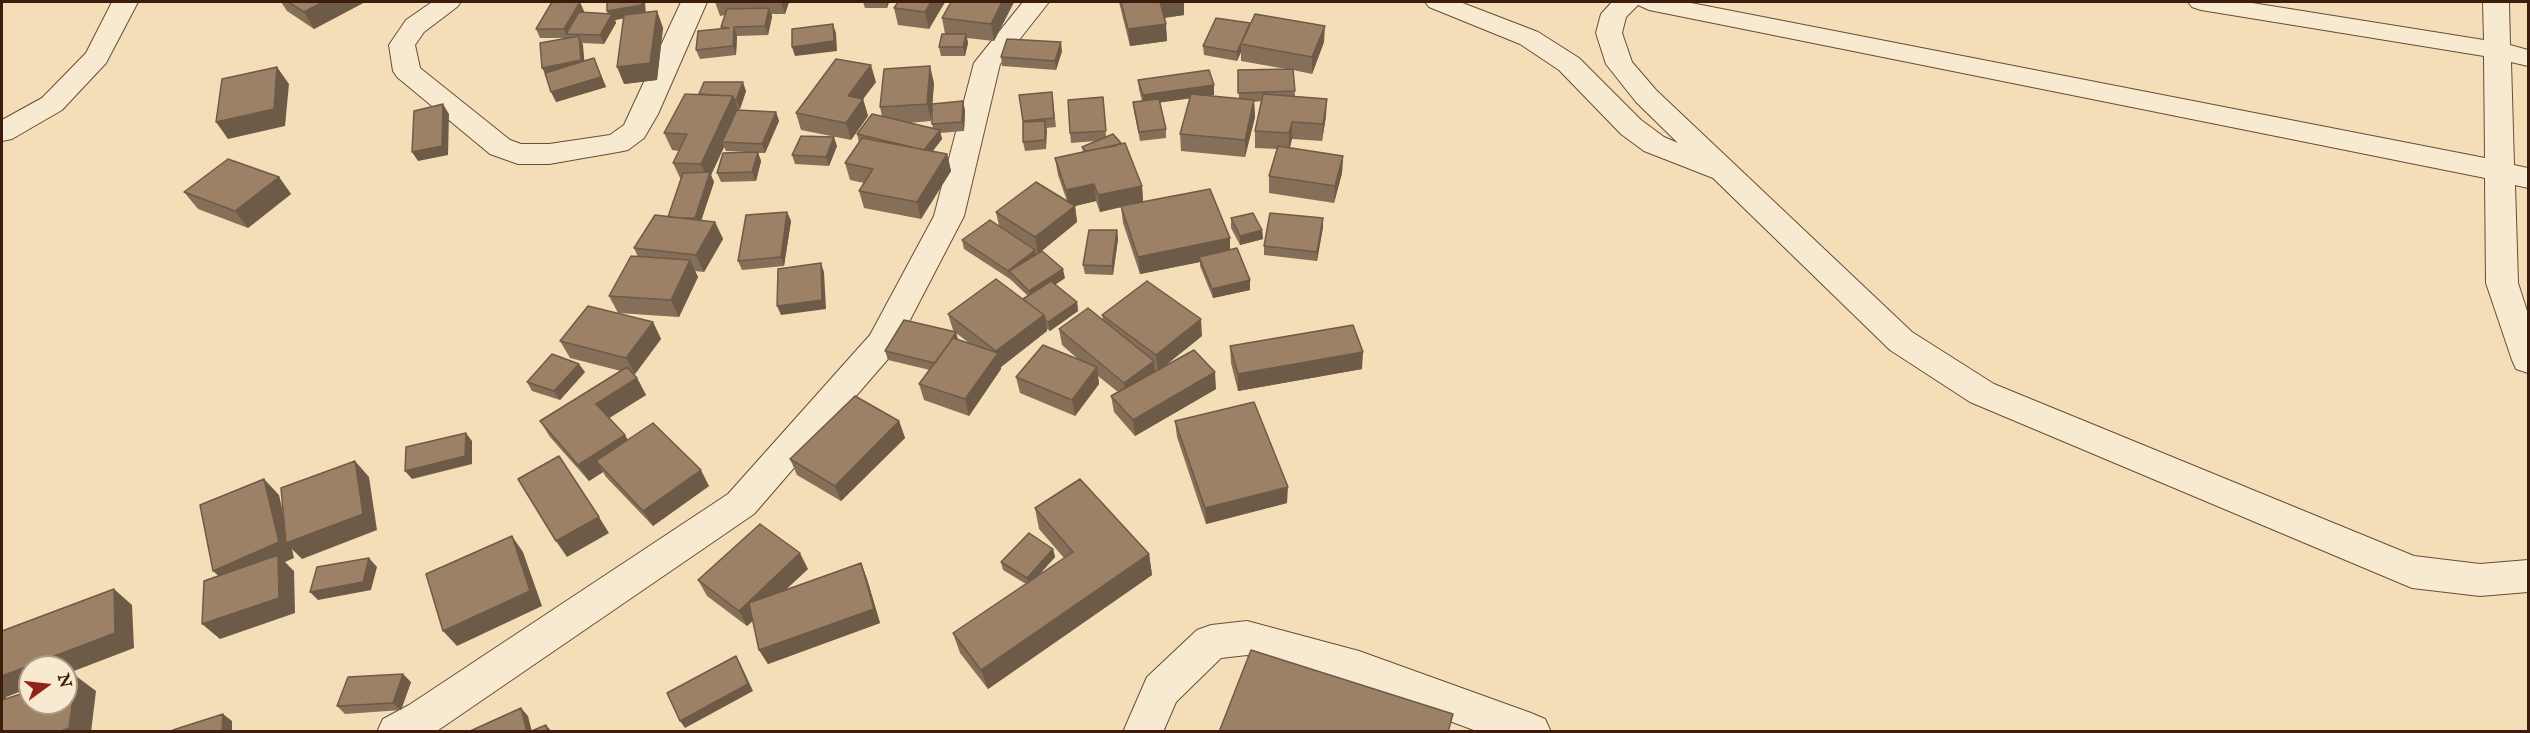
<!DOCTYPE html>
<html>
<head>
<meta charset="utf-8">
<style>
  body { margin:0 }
  #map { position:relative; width:2530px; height:733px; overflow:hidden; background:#f3deb8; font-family:"IM FELL English",serif }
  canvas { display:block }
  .frame { position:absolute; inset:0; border:3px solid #3d1c0e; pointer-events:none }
  .north { position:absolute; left:18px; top:655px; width:60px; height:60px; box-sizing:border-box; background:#f7ead1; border:2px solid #ad9883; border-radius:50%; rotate:75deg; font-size:16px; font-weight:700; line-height:24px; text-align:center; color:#3d1c0e }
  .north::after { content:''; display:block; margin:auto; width:21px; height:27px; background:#8f2418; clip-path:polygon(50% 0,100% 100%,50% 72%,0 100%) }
</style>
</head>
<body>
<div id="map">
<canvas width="2530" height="733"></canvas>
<div class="frame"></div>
<div class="north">N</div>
</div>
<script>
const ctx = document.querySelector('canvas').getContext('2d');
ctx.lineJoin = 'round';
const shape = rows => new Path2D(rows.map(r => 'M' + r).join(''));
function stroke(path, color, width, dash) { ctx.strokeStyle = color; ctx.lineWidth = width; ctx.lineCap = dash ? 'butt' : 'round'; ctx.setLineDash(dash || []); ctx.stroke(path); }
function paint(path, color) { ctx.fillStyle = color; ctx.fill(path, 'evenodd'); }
const minor = shape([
  [112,2,138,2,106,63,62,110,12,139,2,141,2,120,42,98,86,53,112,2],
  [432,2,461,2,457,7,424,32,415,45,420,68,510,140,521,144,549,144,610,135,624,125,681,2,707,2,658,114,644,138,628,150,618,152,549,164,518,164,490,154,397,77,393,71,389,45,406,20,432,2],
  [1023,2,1049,2,1000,64,964,216,898,343,894,352,754,514,437,731,377,732,383,719,409,705,728,494,870,335,934,216,974,63,1023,2],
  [1425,2,1460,2,1538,32,1579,58,1641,120,1664,137,1678,143,1636,102,1606,64,1596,33,1601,14,1612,2,1686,2,2485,158,2484,56,2201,10,2192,7,2188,2,2246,2,2484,40,2483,2,2509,2,2510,45,2528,50,2528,66,2511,62,2514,165,2528,168,2528,188,2515,185,2518,283,2528,314,2528,373,2516,369,2512,360,2486,283,2485,178,1649,10,1638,5,1626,17,1622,33,1632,62,1656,90,1912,332,1994,384,2414,556,2480,564,2528,560,2528,592,2480,596,2412,588,1970,402,1890,350,1713,178,1644,151,1621,134,1559,70,1520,44,1429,7,1425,2],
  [1247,621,1359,651,1531,713,1545,719,1551,732,1479,732,1359,687,1247,655,1221,658,1176,702,1163,732,1123,732,1147,677,1197,630,1211,625,1247,621]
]);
stroke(minor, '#6a4c38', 2);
paint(minor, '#f7ead1');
paint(shape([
  [281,2,365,2,314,29,287,11],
  [715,2,789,2,785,14,772,14,772,17,768,35,737,36,736,55,700,59,696,50,722,29,721,27,725,15,720,16],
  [863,2,889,2,887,8,865,8],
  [945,2,929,29,898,25,894,8],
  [951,2,1014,2,994,41,967,38,968,43,965,56,941,56,939,47,945,34,942,18],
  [1119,2,1184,2,1184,15,1165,18,1167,41,1130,46],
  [584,11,584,12,608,14,607,11,646,12,657,11,663,28,657,80,624,84,623,18,615,20,616,23,604,44,582,43,584,61,594,58,606,87,556,102,567,38,540,38,536,29],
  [1216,18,1324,42,1312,74,1293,70,1295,96,1326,116,1322,141,1292,139,1290,148,1343,156,1342,173,1334,203,1269,193,1269,176,1277,149,1255,148,1255,131,1261,101,1254,102,1255,117,1245,157,1181,151,1180,134,1190,98,1160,102,1166,129,1166,138,1140,141,1134,111,1133,102,1142,101,1139,89,1138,80,1214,85,1214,95,1205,96,1239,99,1238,70,1286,69,1241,61,1241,52,1237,61,1204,55,1203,46],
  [1062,51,1056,70,1002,66,1001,57],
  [876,82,863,99,868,116,851,140,801,130,796,113],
  [934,83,931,121,909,123,933,128,932,124,963,101,965,111,964,131,940,133,942,139,932,151,947,154,951,171,921,219,864,208,859,191,864,183,850,180,845,163,859,142,857,134,882,117,880,107],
  [746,91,740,109,738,109,739,110,776,112,779,121,765,153,758,153,761,161,756,181,721,182,717,173,747,152,726,151,724,147,711,175,714,182,701,221,715,222,723,239,704,272,695,271,698,277,679,317,618,313,609,296,638,257,634,248,668,217,681,180,673,163,679,151,672,150,664,133,699,94],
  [1052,92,1056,127,1046,128,1046,149,1025,151,1023,142,1023,122,1019,95],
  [1103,97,1106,136,1121,143,1142,186,1143,202,1230,250,1250,280,1250,290,1213,298,1200,266,1200,262,1140,274,1123,223,1121,207,1100,212,1096,201,1075,206,1077,222,1039,253,1065,278,1055,285,1077,302,1078,311,1050,331,1047,329,1047,331,1001,367,1001,369,969,416,924,400,919,384,930,370,888,360,885,351,954,331,953,330,948,314,1023,299,1028,296,1010,279,964,249,962,240,999,226,996,212,1067,201,1058,175,1055,158,1083,152,1082,147,1096,141,1071,143,1070,133],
  [956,333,969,343,958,339],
  [837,146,829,166,795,164,792,155],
  [279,177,291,194,248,228,198,209,184,192],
  [787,212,791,221,784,266,742,270,738,261],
  [1231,218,1262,230,1263,239,1240,245,1231,228],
  [1323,227,1317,261,1264,255,1264,246],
  [1117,230,1118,239,1113,275,1085,274,1083,265],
  [1102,315,1202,336,1165,366,1216,389,1135,436,1114,412,1111,396,1118,392,1098,376,1099,384,1075,416,1020,393,1016,377,1079,360,1062,345,1059,329,1103,320],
  [653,322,661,339,635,374,633,374,637,378,646,395,609,418,628,440,709,486,653,526,606,477,603,472,589,481,550,437,540,421,621,371,570,358,560,341],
  [1230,346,1362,369,1238,391,1231,363],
  [585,372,560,400,532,391,527,382],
  [899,421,905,438,841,501,797,475,790,459],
  [1175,421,1287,503,1206,524,1177,437],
  [1035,508,1149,554,1152,575,988,689,960,653,953,633,1026,584,1003,570,1001,562,1053,549,1055,557,1038,576,1064,558,1039,529],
  [861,563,867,579,880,623,768,664,759,650,753,621,747,626,707,596,698,580,808,569,785,590],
  [411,682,401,710,345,714,337,706]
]), '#866f58');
paint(shape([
  [323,2,365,2,314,29,304,12],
  [580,2,584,11,571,34,566,34,564,29],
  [642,2,645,2,646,14,615,20,616,23,604,44,600,35,610,17,607,11],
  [781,2,789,2,785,14],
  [886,2,889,2,887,8],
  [931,2,945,2,929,29,925,12],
  [1002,2,1014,2,994,41,991,24],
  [1160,2,1184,2,1184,15,1161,18],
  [769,8,772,17,768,35,765,26],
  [657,11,663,28,657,80,624,84,617,67],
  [1250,23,1241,44,1241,52,1237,61,1237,52],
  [833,24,836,33,837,51,795,56,792,47],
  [1166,24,1167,41,1130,46,1128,29],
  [1325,26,1324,42,1312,74,1312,57],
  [734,27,737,36,736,55,733,46],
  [966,34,968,43,965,56,963,47],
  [579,36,583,45,585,69,547,77,542,68],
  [1061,42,1062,51,1056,70,1055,61],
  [594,58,606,87,556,102,551,92],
  [871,65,876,82,863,99,868,116,851,140,846,123,848,96],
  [930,66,934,83,931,121,927,104],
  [277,67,289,84,285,126,228,139,216,122],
  [743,82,746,91,740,109,736,100],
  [1214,85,1214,95,1143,105,1143,95],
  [733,96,740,113,722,142,724,147,711,175,714,182,699,227,695,218,708,180,701,164],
  [1327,99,1326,116,1322,141,1323,124],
  [1254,100,1255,117,1245,157,1245,140],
  [963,101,965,111,964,131,962,122],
  [443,104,449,114,448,155,418,161,412,152],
  [776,112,779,121,765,153,762,144],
  [1045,121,1047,130,1046,149,1045,140],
  [1292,122,1292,139,1289,150,1289,133],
  [940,130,942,139,927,159,924,150],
  [834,137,837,146,829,166,826,157],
  [758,152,761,161,756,181,752,172],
  [947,154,951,171,921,219,917,202],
  [1343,156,1342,173,1334,203,1335,186],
  [279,177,291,194,248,228,235,211],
  [1094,184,1096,201,1075,206,1077,222,1038,254,1035,237,1069,207,1066,190],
  [1142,186,1143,202,1100,212,1098,195],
  [787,212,791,221,784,266,781,257],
  [1323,218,1323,227,1317,261,1317,252],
  [715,222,723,239,704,272,696,255],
  [1117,230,1118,239,1113,275,1112,266],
  [1262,230,1263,239,1240,245,1240,236],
  [1230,238,1230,255,1199,257,1200,262,1140,274,1138,257],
  [1035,250,1036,259,1009,271,1010,280,1008,271],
  [690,260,698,277,679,317,671,300],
  [821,263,824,272,826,309,781,315,777,306],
  [1063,269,1065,278,1031,300,1029,291],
  [1250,280,1250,290,1213,298,1212,289],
  [1077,302,1078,311,1050,331,1048,322],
  [1044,315,1047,331,1001,367,1001,369,969,416,965,399,997,353,996,351],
  [1201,319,1202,336,1158,371,1156,355],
  [653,322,661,339,635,374,626,358],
  [956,332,958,341,938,363],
  [1363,352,1362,369,1238,391,1238,374],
  [1154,361,1155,378,1126,399,1124,383],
  [579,364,585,372,560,400,554,391],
  [1097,367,1099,384,1075,416,1072,400],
  [1215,372,1216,389,1135,436,1133,420],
  [637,378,646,395,606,420,596,404],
  [899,421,905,438,841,501,835,486],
  [466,433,472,441,472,464,412,479,405,471],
  [625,435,635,452,596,461,603,472,589,481,578,465],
  [355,461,369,477,377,530,302,559,292,549,294,558,285,562,294,571,295,613,220,639,202,624,230,586,213,571,264,479,279,495,290,542],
  [701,470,709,486,653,526,643,511],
  [1288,487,1287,503,1206,524,1205,508],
  [599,517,609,533,567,557,556,541],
  [512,536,523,552,542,606,457,646,443,631],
  [1053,549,1055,557,1029,586,1027,578],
  [800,553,808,569,747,626,739,611],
  [1149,554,1152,575,988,689,981,670],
  [369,558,377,567,371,590,318,600,310,592],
  [861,563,867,579,880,623,768,664,759,650],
  [114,589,132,605,134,648,66,674,66,667,30,667,30,688,6,697,4,724,2,725,2,676],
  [736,656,740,663,753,691,685,728,680,721],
  [403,674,411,682,401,710,393,703],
  [76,676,96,691,91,732,58,732],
  [521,708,528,716,532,732,527,732],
  [223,714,232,721,232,732,222,732],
  [546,725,552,732,547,732]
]), '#6d5a47');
const building = shape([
  [288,2,323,2,304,12,288,2],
  [552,2,580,2,564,29,536,29,552,2],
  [607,2,642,2,642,5,607,11,607,2],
  [898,2,931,2,925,12,894,8,898,2],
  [951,2,1002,2,991,24,942,18,951,2],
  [1121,2,1160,2,1166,24,1128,29,1121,2],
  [769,8,765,26,734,27,733,46,696,50,698,31,729,28,721,27,727,9,769,8],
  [657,11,650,63,617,67,624,15,657,11],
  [579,12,612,14,600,35,566,34,579,12],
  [1255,14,1325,26,1312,57,1241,44,1255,14],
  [1216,18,1250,23,1237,52,1203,46,1216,18],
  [833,24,834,41,792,47,792,29,833,24],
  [942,34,966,34,963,47,939,47,942,34],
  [579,36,581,60,542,68,540,43,579,36],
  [1007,39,1061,42,1055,61,1001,57,1007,39],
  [594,58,601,77,551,92,545,73,594,58],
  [836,59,871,65,848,96,863,99,846,123,796,113,836,59],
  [930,66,927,104,880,107,884,69,930,66],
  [277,67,274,109,216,122,222,79,277,67],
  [1293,69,1295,91,1238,93,1238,70,1293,69],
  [1209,70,1214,85,1143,95,1138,80,1209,70],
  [704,82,743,82,736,100,735,100,733,96,699,94,704,82],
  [1052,92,1054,118,1023,121,1019,95,1052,92],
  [685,94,733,96,701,164,673,163,687,134,664,133,685,94],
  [1191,94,1254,100,1245,140,1180,134,1191,94],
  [1263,94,1327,99,1323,124,1292,122,1289,133,1255,131,1263,94],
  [1103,97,1106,131,1070,133,1068,100,1103,97],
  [1159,99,1166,129,1139,132,1133,102,1159,99],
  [963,101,962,122,932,124,932,104,963,101],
  [443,104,442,146,412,152,414,111,443,104],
  [737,110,776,112,762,144,722,142,737,110],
  [872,114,940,130,924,150,857,134,872,114],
  [1045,121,1045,140,1023,142,1023,122,1045,121],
  [1113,134,1121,143,1115,146,1086,151,1082,147,1113,134],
  [801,136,834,137,826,157,792,155,801,136],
  [862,138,947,154,917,202,859,191,873,169,845,163,862,138],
  [1125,143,1142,186,1098,195,1094,184,1066,190,1055,158,1125,143],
  [1278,146,1343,156,1335,186,1269,176,1278,146],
  [758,152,752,172,717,173,723,153,758,152],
  [228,159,279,177,235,211,184,192,228,159],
  [710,172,695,218,681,218,668,217,683,173,710,172],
  [1036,182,1075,206,1035,237,996,212,1036,182],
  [1210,189,1230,238,1138,257,1121,206,1210,189],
  [787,212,781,257,738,261,746,215,787,212],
  [1253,213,1262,230,1240,236,1231,218,1253,213],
  [1270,213,1323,218,1317,252,1264,246,1270,213],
  [655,215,715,222,696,255,634,248,655,215],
  [990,220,1035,250,1008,271,962,240,990,220],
  [1089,230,1117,230,1112,266,1083,265,1089,230],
  [1237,248,1250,280,1212,289,1199,257,1237,248],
  [1042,251,1063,269,1029,291,1009,271,1042,251],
  [631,256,690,260,671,300,609,296,631,256],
  [821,263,822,300,777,306,778,269,821,263],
  [996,279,1044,315,996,351,948,314,996,279],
  [1051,281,1077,302,1048,322,1045,320,1044,315,1023,299,1051,281],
  [1147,281,1201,319,1156,355,1102,315,1147,281],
  [588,306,653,322,626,358,560,341,588,306],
  [1088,308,1154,361,1124,383,1059,329,1088,308],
  [904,320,956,332,950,342,935,363,885,351,904,320],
  [1353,325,1363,352,1238,374,1230,346,1353,325],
  [953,338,998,353,965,399,919,384,953,338],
  [1043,345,1097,367,1072,400,1016,377,1043,345],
  [1194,350,1215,372,1133,420,1111,396,1194,350],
  [552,354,579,364,554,391,527,382,552,354],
  [627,367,637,378,596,404,625,435,578,465,540,421,627,367],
  [855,396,899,421,835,486,790,459,855,396],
  [1254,402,1288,487,1205,508,1175,421,1254,402],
  [653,423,701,470,643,511,596,461,653,423],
  [466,433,465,456,405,471,406,447,466,433],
  [559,456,599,517,556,541,518,479,559,456],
  [355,461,363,514,286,543,281,488,355,461],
  [264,479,279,542,213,571,200,505,264,479],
  [1080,479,1149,554,981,670,953,633,1073,552,1035,508,1080,479],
  [760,524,800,553,739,611,698,580,760,524],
  [1029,533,1053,549,1027,578,1001,562,1029,533],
  [512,536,530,591,443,631,426,574,512,536],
  [278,555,279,598,202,624,204,581,278,555],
  [369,558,363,582,310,592,317,567,369,558],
  [861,563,874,609,759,650,749,603,861,563],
  [114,589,115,633,2,676,2,631,114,589],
  [1251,650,1453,714,1448,732,1219,732,1251,650],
  [736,656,748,684,680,721,667,693,736,656],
  [403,674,393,703,337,706,348,677,403,674],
  [76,676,69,728,58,732,2,732,2,700,30,691,30,703,66,703,66,680,76,676],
  [521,708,527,732,468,732,521,708],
  [223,714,222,732,173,732,173,730,223,714],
  [546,725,547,732,529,732,546,725]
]);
paint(building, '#9c8166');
stroke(building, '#6d5a47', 1.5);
</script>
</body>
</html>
